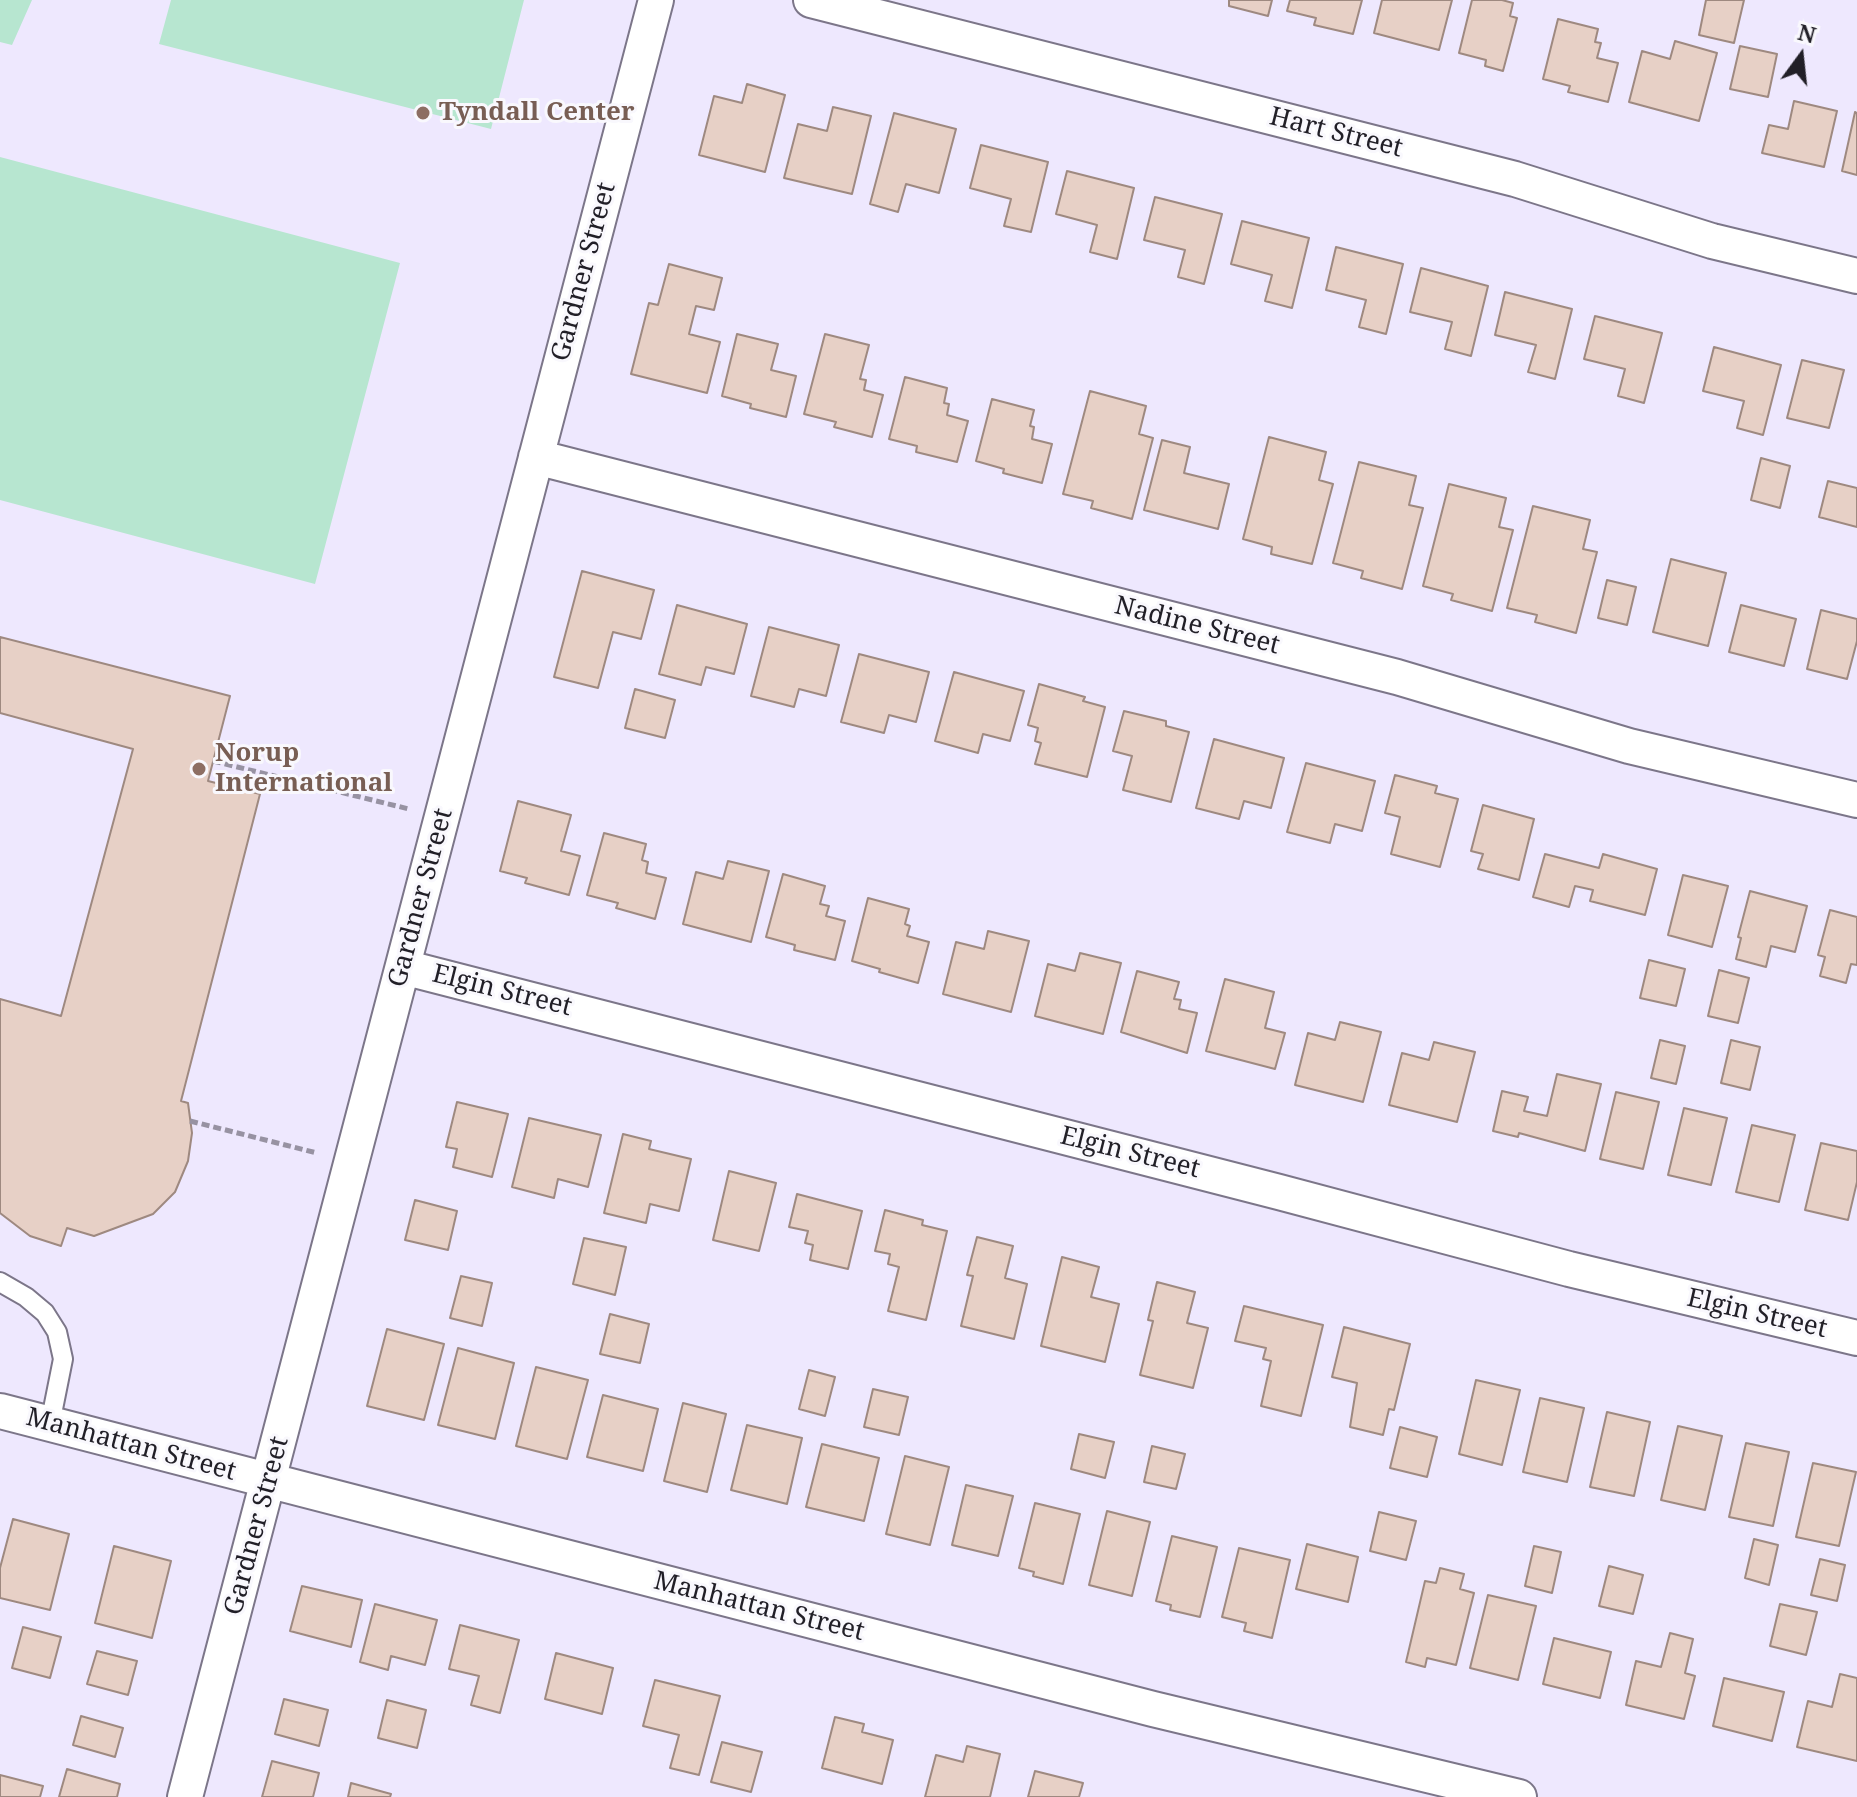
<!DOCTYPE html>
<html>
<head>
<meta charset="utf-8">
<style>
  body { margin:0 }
  #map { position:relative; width:1857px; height:1797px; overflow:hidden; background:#eee8fe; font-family:"Noto Serif",serif }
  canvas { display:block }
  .north { position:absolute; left:1761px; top:16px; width:80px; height:80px; -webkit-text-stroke:6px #f9f8fd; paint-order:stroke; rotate:15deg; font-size:22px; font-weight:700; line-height:32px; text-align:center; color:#211f27 }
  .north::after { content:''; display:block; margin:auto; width:28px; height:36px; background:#211f27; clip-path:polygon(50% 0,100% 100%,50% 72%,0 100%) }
</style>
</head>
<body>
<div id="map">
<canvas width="1857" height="1797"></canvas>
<div class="north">N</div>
</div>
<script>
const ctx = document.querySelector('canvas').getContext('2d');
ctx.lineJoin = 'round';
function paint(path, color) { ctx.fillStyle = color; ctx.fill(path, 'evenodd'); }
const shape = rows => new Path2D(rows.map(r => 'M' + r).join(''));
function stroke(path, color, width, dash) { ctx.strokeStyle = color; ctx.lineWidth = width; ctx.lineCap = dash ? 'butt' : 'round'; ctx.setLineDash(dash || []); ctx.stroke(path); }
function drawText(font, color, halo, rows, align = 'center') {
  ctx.font = font + ' "Noto Serif",serif'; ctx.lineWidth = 6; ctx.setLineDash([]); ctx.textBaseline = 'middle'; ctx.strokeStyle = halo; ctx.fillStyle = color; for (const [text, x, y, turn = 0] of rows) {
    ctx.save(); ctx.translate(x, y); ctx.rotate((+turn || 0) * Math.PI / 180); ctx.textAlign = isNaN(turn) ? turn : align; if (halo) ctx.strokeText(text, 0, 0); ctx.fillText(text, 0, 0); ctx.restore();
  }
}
paint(shape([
  [0,0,32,0,12,45,0,42],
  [171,0,524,0,491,129,159,44],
  [0,157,400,263,315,584,0,500]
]), '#b7e6d0');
const building = shape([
  [1229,0,1272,0,1268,16,1229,6,1229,0],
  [1290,0,1362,0,1353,34,1314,25,1316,18,1287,11,1290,0],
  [1382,0,1452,0,1439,50,1374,33,1382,0],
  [1472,0,1502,0,1513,3,1510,16,1517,18,1503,71,1485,66,1486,60,1459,53,1472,0],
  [1706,0,1744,0,1734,43,1699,35,1706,0],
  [1558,19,1598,29,1595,42,1601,43,1597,58,1618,63,1608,102,1568,92,1570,86,1543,79,1558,19],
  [1675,41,1717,53,1699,121,1629,102,1642,51,1670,59,1675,41],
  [1740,46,1777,54,1768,97,1730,89,1740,46],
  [747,84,785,95,765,172,699,155,714,96,742,103,747,84],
  [1794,101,1837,111,1824,167,1762,153,1769,125,1788,129,1794,101],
  [833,107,871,116,852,194,784,178,798,124,827,131,833,107],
  [1855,112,1857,113,1857,175,1842,171,1855,112],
  [894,113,956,129,939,193,906,184,898,212,870,204,894,113],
  [981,145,1048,162,1031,232,1004,226,1011,199,970,188,981,145],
  [1067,171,1134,188,1117,259,1090,252,1097,225,1056,214,1067,171],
  [1155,197,1222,214,1204,284,1178,277,1185,250,1144,240,1155,197],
  [1242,221,1309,238,1292,308,1265,301,1272,275,1231,264,1242,221],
  [1336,247,1403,264,1386,334,1359,327,1366,300,1326,290,1336,247],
  [669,264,722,278,714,310,696,306,689,334,720,342,707,393,631,374,649,303,658,305,669,264],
  [1421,268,1488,286,1471,356,1445,349,1452,322,1410,312,1421,268],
  [1505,292,1572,309,1555,379,1528,372,1536,345,1495,335,1505,292],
  [1595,316,1662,333,1644,403,1618,396,1625,369,1584,359,1595,316],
  [737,334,778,344,771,370,796,376,786,417,750,408,751,404,722,396,737,334],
  [825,334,869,345,860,379,866,380,864,390,883,395,872,437,834,427,836,422,804,414,825,334],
  [1714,347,1781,365,1763,435,1737,428,1744,401,1703,391,1714,347],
  [1802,360,1844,370,1829,428,1787,418,1802,360],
  [905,377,947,388,944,403,949,404,947,415,968,421,957,462,916,452,917,446,889,439,905,377],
  [1090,391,1146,406,1139,434,1153,438,1132,519,1091,508,1093,501,1063,494,1090,391],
  [992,399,1034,410,1030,426,1034,427,1032,439,1052,444,1042,483,1003,473,1004,469,976,461,992,399],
  [1269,437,1326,452,1319,480,1333,484,1312,564,1271,554,1272,547,1243,539,1269,437],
  [1162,440,1190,447,1184,473,1229,484,1218,529,1144,510,1162,440],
  [1761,458,1790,466,1780,508,1751,500,1761,458],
  [1359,462,1416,476,1409,505,1423,508,1402,589,1361,578,1363,571,1333,563,1359,462],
  [1828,481,1857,488,1857,527,1819,517,1828,481],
  [1449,484,1506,498,1499,527,1513,530,1492,611,1451,600,1453,594,1423,586,1449,484],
  [1533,506,1590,520,1583,549,1597,552,1576,633,1535,622,1537,615,1507,608,1533,506],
  [1671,559,1726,573,1708,646,1653,632,1671,559],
  [582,571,654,590,641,639,613,632,598,688,554,677,582,571],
  [1607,580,1636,587,1627,625,1598,618,1607,580],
  [677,605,747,624,734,674,706,667,701,685,659,674,677,605],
  [1741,605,1796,619,1784,666,1729,652,1741,605],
  [1821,610,1857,619,1857,641,1847,679,1807,669,1821,610],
  [769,627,839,645,826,696,799,689,794,707,751,696,769,627],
  [0,637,230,696,208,781,260,794,181,1101,188,1103,192,1133,188,1161,175,1192,153,1214,94,1236,67,1228,61,1246,30,1236,0,1213,0,999,61,1016,133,749,0,713,0,637],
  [859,654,929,672,916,722,889,715,884,733,841,722,859,654],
  [954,672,1024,691,1010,741,983,734,978,753,935,741,954,672],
  [1039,684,1085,697,1083,701,1105,707,1087,777,1035,764,1041,743,1035,741,1038,728,1028,725,1039,684],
  [635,689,675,700,665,738,625,728,635,689],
  [1124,711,1166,721,1166,726,1189,732,1171,802,1123,790,1132,756,1113,751,1124,711],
  [1214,739,1284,758,1271,808,1244,801,1239,819,1196,808,1214,739],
  [1306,763,1375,781,1362,831,1335,824,1330,843,1287,832,1306,763],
  [1395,775,1437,786,1435,793,1458,799,1440,867,1391,854,1400,817,1385,813,1395,775],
  [518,801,571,815,561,851,580,856,569,895,525,883,527,878,500,871,518,801],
  [1483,805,1534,819,1519,880,1478,869,1483,854,1471,851,1483,805],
  [604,833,646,844,642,860,648,862,646,873,666,878,655,919,616,908,618,903,587,895,604,833],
  [1545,854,1599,868,1603,854,1657,869,1645,915,1590,901,1593,890,1575,886,1569,907,1533,897,1545,854],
  [728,861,769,871,751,942,683,924,696,872,723,879,728,861],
  [783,874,825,886,820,904,829,906,826,916,845,921,835,960,794,950,795,945,766,937,783,874],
  [1683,875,1728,886,1712,947,1668,935,1683,875],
  [1750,891,1807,906,1795,952,1771,946,1766,967,1736,959,1741,938,1738,937,1750,891],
  [868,898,909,909,905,924,910,926,907,936,929,942,918,983,879,972,880,969,852,961,868,898],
  [1830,910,1857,917,1857,965,1851,964,1846,983,1820,976,1825,957,1818,955,1830,910],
  [988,931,1029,941,1011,1012,943,994,956,942,984,949,988,931],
  [1080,953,1121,963,1103,1034,1035,1016,1048,964,1075,971,1080,953],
  [1649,960,1685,969,1676,1006,1640,998,1649,960],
  [1719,970,1749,978,1738,1023,1708,1016,1719,970],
  [1137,971,1179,982,1174,999,1181,1000,1179,1009,1197,1013,1187,1053,1121,1032,1137,971],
  [1225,979,1274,992,1265,1028,1285,1033,1275,1069,1206,1051,1225,979],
  [1340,1022,1381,1032,1363,1102,1295,1085,1308,1033,1335,1040,1340,1022],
  [1660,1040,1685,1046,1676,1084,1651,1078,1660,1040],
  [1731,1040,1760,1047,1750,1090,1721,1083,1731,1040],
  [1434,1042,1475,1052,1457,1122,1389,1105,1402,1053,1429,1060,1434,1042],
  [1557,1074,1601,1084,1585,1151,1519,1133,1518,1137,1493,1131,1502,1091,1528,1097,1524,1111,1547,1116,1557,1074],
  [1616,1092,1659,1102,1643,1169,1600,1159,1616,1092],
  [457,1102,508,1114,492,1177,453,1167,457,1149,446,1147,457,1102],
  [1684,1108,1727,1118,1711,1185,1668,1175,1684,1108],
  [529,1118,601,1135,588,1187,558,1179,554,1198,512,1187,529,1118],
  [1752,1125,1795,1135,1779,1202,1736,1192,1752,1125],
  [623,1134,651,1141,649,1149,691,1159,679,1211,650,1204,646,1223,604,1213,623,1134],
  [1821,1143,1857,1151,1857,1182,1848,1220,1805,1210,1821,1143],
  [729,1171,776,1183,759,1251,713,1240,729,1171],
  [797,1194,862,1211,848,1269,810,1260,813,1245,805,1243,808,1231,789,1227,797,1194],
  [415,1200,457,1211,448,1250,405,1240,415,1200],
  [885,1210,923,1220,922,1225,947,1231,926,1320,888,1311,899,1267,888,1264,890,1254,875,1251,885,1210],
  [977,1237,1013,1246,1005,1278,1027,1284,1014,1339,961,1326,973,1276,967,1275,977,1237],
  [584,1238,626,1247,615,1295,573,1284,584,1238],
  [1062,1257,1099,1267,1091,1297,1119,1304,1105,1362,1041,1346,1062,1257],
  [461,1276,492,1283,482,1326,450,1318,461,1276],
  [1157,1282,1195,1292,1187,1323,1208,1328,1193,1388,1140,1375,1153,1321,1148,1320,1157,1282],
  [1244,1306,1323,1325,1301,1416,1261,1406,1271,1361,1263,1359,1266,1348,1235,1341,1244,1306],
  [610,1314,649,1324,640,1363,600,1354,610,1314],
  [1344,1327,1410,1344,1394,1410,1389,1409,1383,1435,1350,1427,1357,1383,1332,1377,1344,1327],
  [387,1329,444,1344,424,1420,367,1406,387,1329],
  [458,1348,514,1363,495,1439,438,1425,458,1348],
  [536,1367,588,1380,567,1459,516,1446,536,1367],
  [809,1370,835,1377,825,1416,799,1409,809,1370],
  [1476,1380,1520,1390,1502,1465,1459,1454,1476,1380],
  [873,1389,908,1397,899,1435,864,1427,873,1389],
  [603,1395,658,1409,643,1471,587,1457,603,1395],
  [1540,1398,1584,1408,1567,1482,1523,1472,1540,1398],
  [683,1403,726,1414,707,1492,664,1481,683,1403],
  [1607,1412,1650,1422,1634,1496,1590,1487,1607,1412],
  [747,1425,802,1438,787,1504,731,1490,747,1425],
  [1678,1426,1722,1436,1705,1510,1661,1500,1678,1426],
  [1400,1427,1437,1437,1427,1477,1390,1468,1400,1427],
  [1079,1434,1114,1442,1105,1478,1071,1469,1079,1434],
  [1746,1443,1789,1452,1773,1526,1729,1517,1746,1443],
  [822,1444,879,1458,864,1521,806,1507,822,1444],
  [1152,1446,1185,1454,1176,1489,1144,1482,1152,1446],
  [905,1456,949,1467,930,1545,886,1534,905,1456],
  [1813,1463,1856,1472,1839,1546,1796,1537,1813,1463],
  [966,1485,1013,1496,998,1556,952,1545,966,1485],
  [1035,1503,1080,1514,1063,1584,1033,1576,1034,1572,1019,1568,1035,1503],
  [1107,1511,1150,1522,1132,1596,1089,1585,1107,1511],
  [1379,1512,1416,1521,1406,1560,1370,1551,1379,1512],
  [13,1519,69,1534,50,1610,0,1598,0,1568,13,1519],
  [1172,1536,1217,1547,1200,1617,1170,1610,1171,1605,1156,1601,1172,1536],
  [1754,1539,1778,1545,1769,1585,1745,1578,1754,1539],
  [1307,1544,1358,1557,1348,1602,1296,1589,1307,1544],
  [114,1546,171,1561,152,1638,95,1623,114,1546],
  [1534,1546,1561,1552,1552,1593,1525,1586,1534,1546],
  [1239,1548,1290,1560,1272,1638,1244,1631,1246,1623,1222,1617,1239,1548],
  [1820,1559,1845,1565,1837,1601,1811,1595,1820,1559],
  [1609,1566,1643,1575,1633,1614,1599,1606,1609,1566],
  [1440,1568,1464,1574,1460,1589,1474,1593,1456,1665,1427,1658,1425,1667,1406,1662,1425,1581,1436,1583,1440,1568],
  [302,1586,362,1600,351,1647,290,1631,302,1586],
  [1488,1595,1536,1606,1518,1680,1470,1668,1488,1595],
  [375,1604,437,1620,425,1665,391,1656,388,1670,360,1662,375,1604],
  [1780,1604,1817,1612,1806,1655,1770,1646,1780,1604],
  [460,1625,519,1640,500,1713,471,1705,479,1676,449,1669,460,1625],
  [23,1627,61,1637,50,1678,12,1668,23,1627],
  [1670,1633,1693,1639,1685,1673,1695,1676,1684,1719,1626,1705,1636,1661,1661,1667,1670,1633],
  [1554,1638,1611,1652,1600,1698,1543,1684,1554,1638],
  [97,1651,137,1661,128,1695,87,1684,97,1651],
  [556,1653,613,1668,602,1714,545,1699,556,1653],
  [1840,1674,1857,1678,1857,1761,1797,1747,1808,1701,1832,1707,1840,1674],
  [1724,1678,1784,1692,1772,1741,1713,1726,1724,1678],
  [655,1680,720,1696,699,1775,670,1768,679,1735,643,1726,655,1680],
  [284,1699,328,1710,319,1746,275,1734,284,1699],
  [387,1700,426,1710,417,1748,378,1738,387,1700],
  [81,1716,123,1728,115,1757,73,1745,81,1716],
  [835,1717,864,1724,862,1732,893,1740,882,1784,822,1768,835,1717],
  [722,1742,762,1752,751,1792,711,1782,722,1742],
  [967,1746,1000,1754,990,1797,925,1797,936,1755,963,1762,967,1746],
  [272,1761,319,1773,313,1797,262,1797,272,1761],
  [67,1769,120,1784,117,1797,59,1797,67,1769],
  [1035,1771,1083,1783,1079,1797,1028,1797,1035,1771],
  [0,1775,43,1786,40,1797,0,1797,0,1775],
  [351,1783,391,1794,390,1797,348,1797,351,1783]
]);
paint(building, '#e7d0c6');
stroke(building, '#9e8980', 2);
const service = shape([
  [0,1282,26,1297,45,1313,57,1332,63,1359,50,1424]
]);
const minor = shape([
  [811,0,1515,179,1712,241,1857,276],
  [536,457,1397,677,1629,746,1857,800],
  [403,967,1279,1192,1569,1269,1857,1338],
  [0,1411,1153,1709,1519,1797],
  [185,1797,656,0]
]);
stroke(service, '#7c7689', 22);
stroke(minor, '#7c7689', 38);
stroke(shape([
  [213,761,409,809],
  [190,1121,317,1153]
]), '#9792a2', 5, [8, 4]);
stroke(service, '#fff', 18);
stroke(minor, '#fff', 34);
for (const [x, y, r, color] of [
  [423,113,8,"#8d6e63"],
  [199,769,8,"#8d6e63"]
]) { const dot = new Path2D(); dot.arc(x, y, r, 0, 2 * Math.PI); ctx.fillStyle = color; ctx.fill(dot); stroke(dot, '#f9f8fd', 3); }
drawText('bold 26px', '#785e54', '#f9f8fd', [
  ["Tyndall Center",439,113],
  ["Norup",215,754],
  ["International",215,784]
], 'left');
drawText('26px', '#211f27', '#f9f8fd', [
  ["Hart Street",1336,133,14],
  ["Gardner Street",584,272,-75],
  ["Nadine Street",1197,626,14],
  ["Gardner Street",421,898,-75],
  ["Elgin Street",502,991,14],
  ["Elgin Street",1130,1153,14],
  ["Elgin Street",1757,1314,13],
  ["Manhattan Street",131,1445,15],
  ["Gardner Street",257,1526,-75],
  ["Manhattan Street",759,1607,14]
]);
</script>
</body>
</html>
